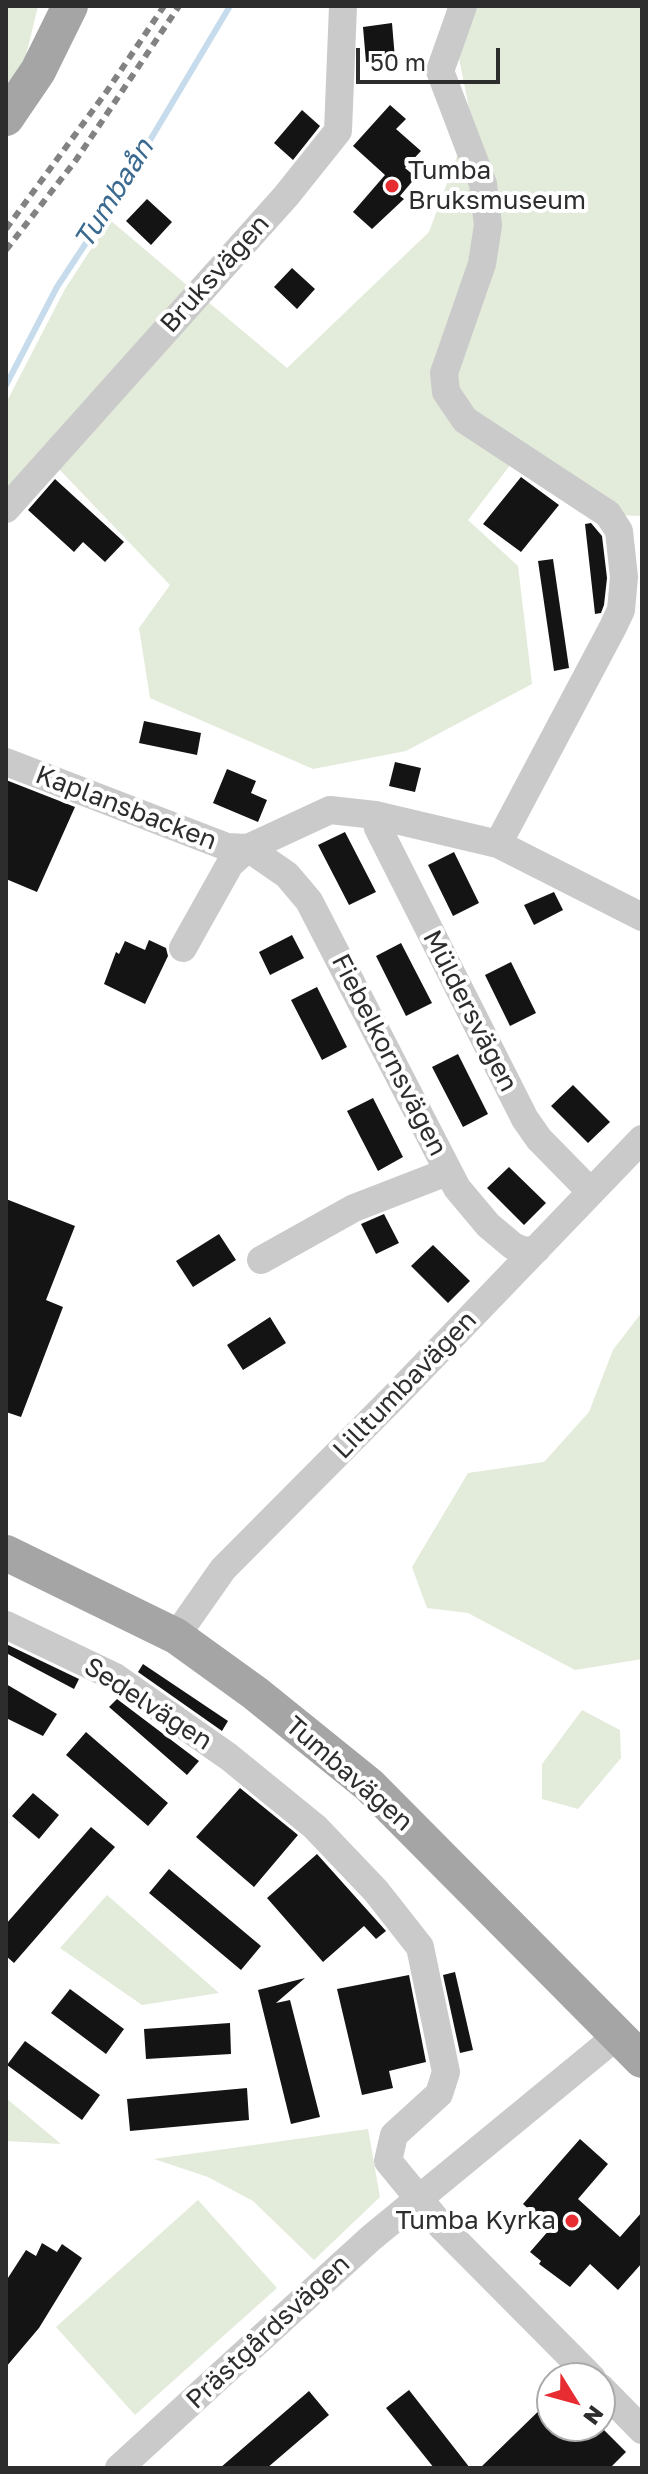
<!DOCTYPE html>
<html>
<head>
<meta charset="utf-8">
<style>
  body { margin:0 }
  #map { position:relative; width:648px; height:2474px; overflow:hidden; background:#fff; font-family:"Golos Text",sans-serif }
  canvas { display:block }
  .frame { position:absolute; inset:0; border:8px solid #2d2d2d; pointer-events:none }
  .north { position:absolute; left:536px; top:2362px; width:80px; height:80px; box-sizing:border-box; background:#fff; border:2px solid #ababab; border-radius:50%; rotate:127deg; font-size:22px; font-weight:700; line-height:32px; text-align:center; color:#2d2d2d }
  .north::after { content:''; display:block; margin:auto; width:28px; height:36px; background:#e72d31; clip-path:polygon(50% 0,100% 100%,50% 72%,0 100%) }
  .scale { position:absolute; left:356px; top:48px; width:144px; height:36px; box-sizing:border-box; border:4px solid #2d2d2d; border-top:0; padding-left:10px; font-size:24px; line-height:28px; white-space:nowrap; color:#2d2d2d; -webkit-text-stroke:6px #fff; paint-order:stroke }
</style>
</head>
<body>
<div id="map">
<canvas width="648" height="2474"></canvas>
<div class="frame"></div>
<div class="north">N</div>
<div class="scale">50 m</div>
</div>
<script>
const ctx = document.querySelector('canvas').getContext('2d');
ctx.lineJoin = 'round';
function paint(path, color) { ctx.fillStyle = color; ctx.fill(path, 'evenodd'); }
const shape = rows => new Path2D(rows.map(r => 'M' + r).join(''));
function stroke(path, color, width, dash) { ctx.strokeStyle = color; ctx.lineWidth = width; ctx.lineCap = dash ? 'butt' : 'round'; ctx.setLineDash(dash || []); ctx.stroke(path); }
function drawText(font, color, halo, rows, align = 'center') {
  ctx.font = font + ' "Golos Text",sans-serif'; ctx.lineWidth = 8; ctx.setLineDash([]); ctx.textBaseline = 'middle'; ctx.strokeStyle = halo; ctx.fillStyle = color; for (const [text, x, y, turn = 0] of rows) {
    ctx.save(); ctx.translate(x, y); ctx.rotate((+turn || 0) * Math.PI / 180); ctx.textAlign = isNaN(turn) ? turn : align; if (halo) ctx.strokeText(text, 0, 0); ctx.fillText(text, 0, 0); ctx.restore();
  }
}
paint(shape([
  [6,6,38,6,23,68,6,90],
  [476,6,642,6,642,516,582,514,511,464,468,520,518,566,532,684,406,751,313,769,150,698,139,628,170,585,58,468,207,301,287,368,429,232,471,118,457,48],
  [110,220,188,286,6,490,6,403,65,289],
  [642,1312,642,1659,575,1670,468,1613,427,1608,412,1567,468,1473,544,1462,589,1412,613,1350],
  [582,1710,620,1730,621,1758,578,1809,542,1799,542,1764],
  [107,1895,219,1993,142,2005,60,1948],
  [6,2098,61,2144,6,2141],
  [368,2129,380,2197,314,2260,253,2201,208,2177,154,2159],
  [198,2200,277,2288,135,2415,56,2327]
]), '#e3ebda');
stroke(shape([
  [6,385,57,287,115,199,230,6]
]), '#c6dbeb', 6);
paint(shape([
  [392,23,395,59,366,62,363,27],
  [390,105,406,119,396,129,421,151,405,168,416,177,400,196,404,199,372,229,353,212,385,175,353,146],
  [302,110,320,126,293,160,274,143],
  [147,199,172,222,151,245,126,221],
  [292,268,315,289,297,309,274,287],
  [521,477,559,505,521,552,483,524],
  [55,479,124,542,105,562,83,542,74,552,28,510],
  [591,523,602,536,607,578,604,605,601,613,595,614,585,524],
  [553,559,569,668,554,671,538,561],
  [144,721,201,733,197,755,139,743],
  [395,762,421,768,415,792,389,786],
  [227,769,256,781,251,793,267,800,258,822,213,803],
  [6,780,75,807,37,892,6,879],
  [345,832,376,892,349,905,318,845],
  [454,852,479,903,453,916,428,865],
  [554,892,563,910,534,925,524,905],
  [292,935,304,958,270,975,259,952],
  [149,940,166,948,168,956,145,1004,104,984,116,952,119,954,125,941,145,950],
  [401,943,432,1003,406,1016,376,956],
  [511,962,536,1013,510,1026,485,975],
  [317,987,347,1047,322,1060,291,1000],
  [458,1054,488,1114,463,1127,432,1067],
  [573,1085,610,1122,588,1143,551,1106],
  [373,1098,403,1157,378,1171,347,1111],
  [509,1167,546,1203,524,1225,487,1188],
  [6,1199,75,1226,46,1300,63,1307,21,1417,6,1412],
  [384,1214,399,1243,376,1254,361,1224],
  [219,1234,236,1260,193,1287,176,1261],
  [433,1245,470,1281,448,1303,411,1266],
  [270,1317,286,1343,243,1370,227,1345],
  [6,1644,79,1679,74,1689,6,1653],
  [143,1664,228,1721,222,1731,138,1672],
  [6,1684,57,1714,43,1736,6,1718],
  [117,1699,199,1761,187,1775,109,1707],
  [86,1732,168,1803,148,1826,66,1755],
  [240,1788,298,1835,254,1887,196,1837],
  [33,1793,59,1815,39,1839,12,1816],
  [91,1827,115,1847,14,1963,6,1956,6,1924],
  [317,1854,386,1931,376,1939,364,1926,323,1962,267,1898],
  [169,1869,261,1946,241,1970,149,1893],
  [455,1972,473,2050,460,2053,443,1975],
  [409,1975,426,2062,389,2071,393,2088,362,2095,337,1989],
  [305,1978,276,2003,290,2000,320,2117,291,2124,258,1990],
  [70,1989,124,2029,106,2054,51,2013],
  [230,2023,231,2054,146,2059,144,2029],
  [25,2041,100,2095,82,2120,7,2065],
  [247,2088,249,2120,130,2131,127,2099],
  [580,2139,608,2164,578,2199,620,2237,642,2212,642,2263,618,2290,590,2264,570,2287,539,2264,541,2261,530,2252,550,2229,523,2204],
  [42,2243,57,2252,62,2244,82,2258,39,2328,6,2367,6,2281,26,2250,36,2256],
  [409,2390,470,2468,434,2468,386,2408],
  [309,2391,329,2415,267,2468,220,2468],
  [552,2398,552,2426,600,2426,626,2452,610,2468,480,2468]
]), '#141414');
stroke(shape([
  [463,6,440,71,483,184,488,225,482,264,444,373,446,392,465,420,608,514,619,531,624,577,621,610,613,627,498,844],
  [6,509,286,196,338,131,343,6],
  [6,762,227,847,248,848],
  [375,815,378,828,525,1119,539,1139,591,1192],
  [248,848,287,875,309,901,457,1188,488,1225,513,1246,524,1251,537,1249],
  [183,948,230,864,248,848,330,810,375,815,498,844,642,917],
  [261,1260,354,1208,447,1172],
  [6,1625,115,1677,229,1757,315,1827,376,1891,420,1947,446,2072,439,2094,394,2135,388,2161,443,2228,592,2378],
  [176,1636,223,1569,396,1395,642,1139],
  [600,2387,642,2430],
  [119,2468,371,2238,618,2035]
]), '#cacaca', 28);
stroke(shape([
  [6,118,38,71,70,6],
  [6,1553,176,1636,255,1693,369,1785,642,2060]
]), '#a5a5a5', 36);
stroke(shape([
  [6,229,107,91,164,6],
  [6,250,76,160,179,6]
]), '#828282', 6, [8, 6]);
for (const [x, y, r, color] of [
  [392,186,8,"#e72d31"],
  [572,2221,8,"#e72d31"]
]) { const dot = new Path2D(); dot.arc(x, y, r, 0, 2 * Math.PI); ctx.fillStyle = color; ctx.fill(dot); stroke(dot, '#fff', 3); }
drawText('26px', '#2d2d2d', '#fff', [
  ["Tumba",408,171],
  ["Bruksmuseum",408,201],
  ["Tumba Kyrka",556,2221,"right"]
], 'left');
drawText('26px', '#2d2d2d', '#fff', [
  ["Bruksvägen",215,274,-48],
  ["Kaplansbacken",126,808,21],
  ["Müldersvägen",470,1011,63],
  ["Fiebelkornsvägen",389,1055,63],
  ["Lilltumbavägen",405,1385,-46],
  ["Sedelvägen",148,1704,33],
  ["Tumbavägen",349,1774,41],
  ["Prästgårdsvägen",268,2332,-43]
]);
drawText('italic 28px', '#3b6a90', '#fff', [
  ["Tumbaån",114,194,-58]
]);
</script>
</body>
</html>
